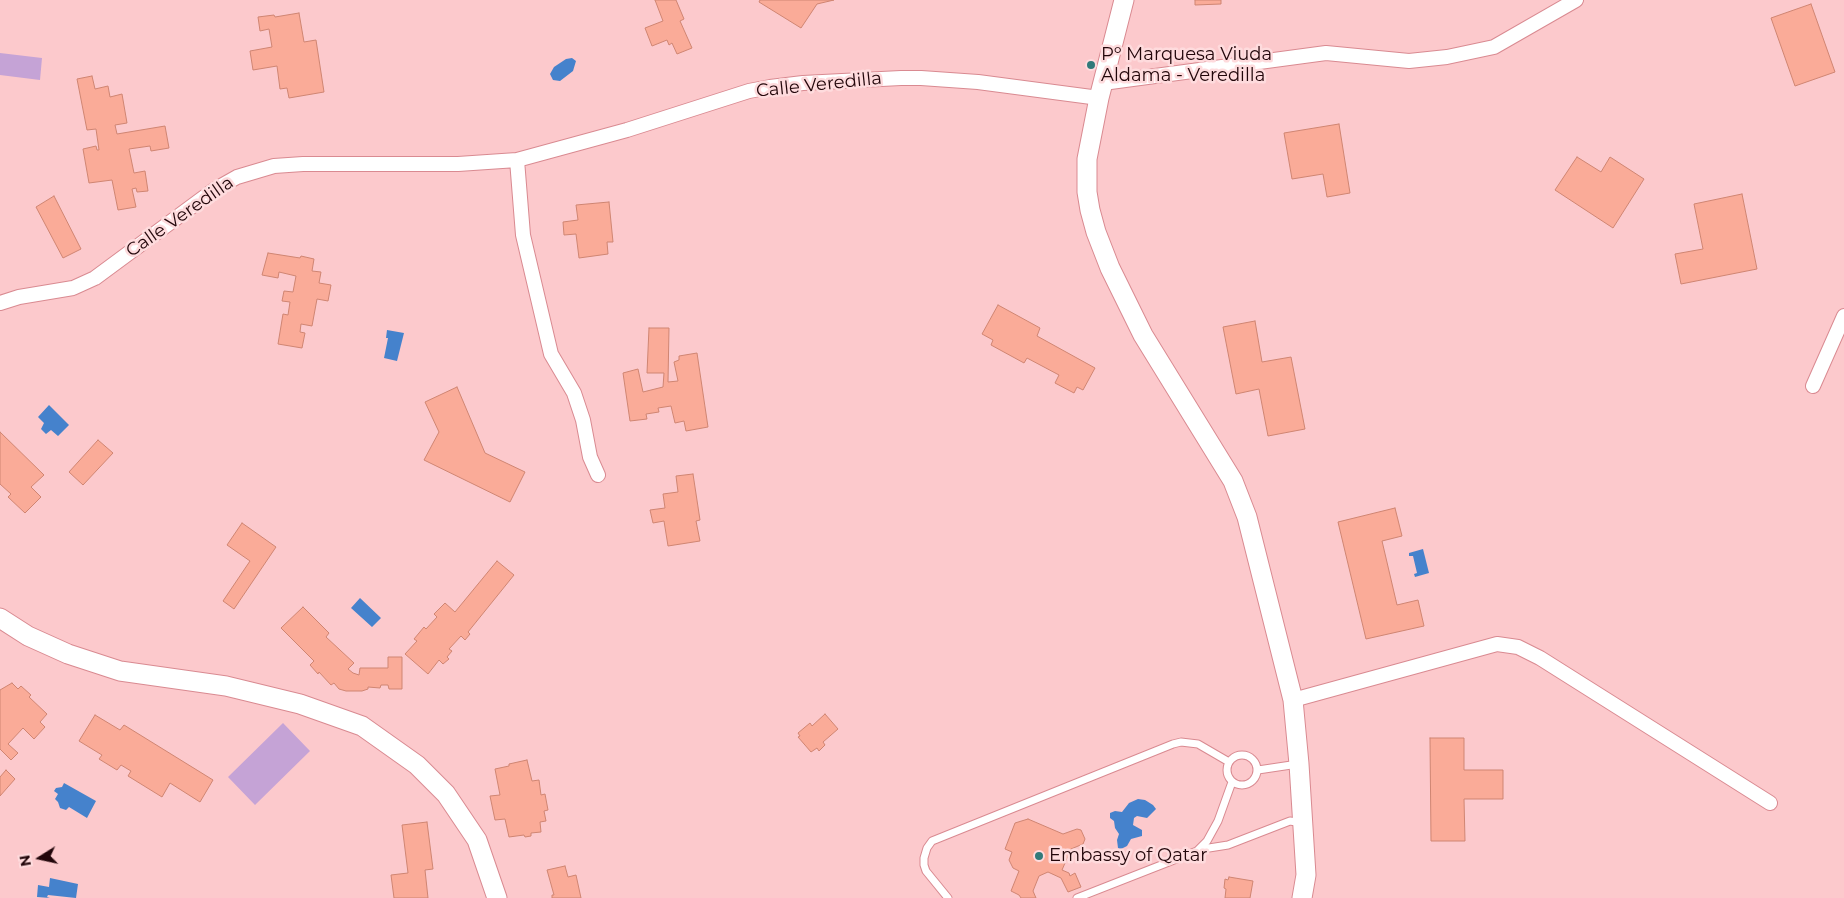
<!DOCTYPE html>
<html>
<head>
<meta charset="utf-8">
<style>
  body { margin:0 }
  #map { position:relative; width:1844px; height:898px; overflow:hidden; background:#fcc9cc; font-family:Montserrat,sans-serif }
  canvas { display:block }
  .north { position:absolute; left:15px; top:833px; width:50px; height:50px; -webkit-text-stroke:4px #fedbdd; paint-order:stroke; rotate:260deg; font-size:14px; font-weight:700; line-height:20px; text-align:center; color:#22060a }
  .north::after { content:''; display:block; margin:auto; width:18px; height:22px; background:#22060a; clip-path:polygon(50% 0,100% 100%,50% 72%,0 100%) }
</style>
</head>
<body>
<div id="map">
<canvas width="1844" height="898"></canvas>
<div class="north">N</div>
</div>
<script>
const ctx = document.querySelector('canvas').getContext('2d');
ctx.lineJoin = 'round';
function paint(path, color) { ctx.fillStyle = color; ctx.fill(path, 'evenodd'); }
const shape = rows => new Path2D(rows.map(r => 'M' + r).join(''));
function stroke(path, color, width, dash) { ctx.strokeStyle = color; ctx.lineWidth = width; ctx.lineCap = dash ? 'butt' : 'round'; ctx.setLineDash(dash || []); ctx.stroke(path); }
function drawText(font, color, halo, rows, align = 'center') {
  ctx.font = font + ' Montserrat,sans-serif'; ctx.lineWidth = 5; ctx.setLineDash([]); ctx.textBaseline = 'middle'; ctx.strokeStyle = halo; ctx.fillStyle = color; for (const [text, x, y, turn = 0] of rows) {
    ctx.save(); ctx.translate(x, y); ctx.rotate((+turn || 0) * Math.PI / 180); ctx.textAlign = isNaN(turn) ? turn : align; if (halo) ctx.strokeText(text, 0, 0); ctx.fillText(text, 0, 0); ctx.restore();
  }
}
paint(shape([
  [0,53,42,58,40,80,0,75],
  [283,723,310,751,255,805,228,777]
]), '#c5a3d6');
paint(shape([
  [572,58,576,61,573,71,560,81,553,80,550,74,554,67,566,59],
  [387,330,404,333,397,361,384,358,388,338,386,338],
  [49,405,69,425,58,436,51,430,46,434,41,429,44,423,38,417],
  [1423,549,1429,573,1415,577,1414,574,1417,573,1413,556,1409,556,1409,553],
  [360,598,381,618,372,627,351,608],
  [64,783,96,801,87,818,69,807,66,810,60,808,58,802,55,799,58,794,54,791,56,788,62,787],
  [1138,799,1145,800,1153,805,1156,809,1147,818,1137,816,1134,818,1133,825,1142,830,1142,836,1131,839,1127,846,1121,849,1118,848,1117,840,1119,834,1115,828,1114,821,1110,818,1110,813,1115,811,1122,812,1129,803],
  [50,878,78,884,76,898,48,895,47,897,50,898,37,897,38,885,49,887]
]), '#4582cc');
const building = shape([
  [655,0,676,0,684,19,680,21,692,48,677,54,672,43,669,45,667,40,652,46,645,28,663,21,655,0],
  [760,0,834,0,817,4,801,28,759,2,760,0],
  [1195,0,1221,0,1221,4,1195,5,1195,0],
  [1811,4,1835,72,1795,86,1771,18,1811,4],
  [299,13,304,42,316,40,324,92,289,98,287,88,280,89,277,66,253,70,250,51,272,47,269,29,260,31,258,17,274,15,275,17,299,13],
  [92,76,95,89,108,86,110,97,122,94,127,123,115,125,117,134,165,126,169,148,151,151,150,146,129,149,134,173,145,171,148,191,137,192,136,188,132,189,136,207,118,210,112,180,89,183,83,149,96,146,97,150,99,150,96,129,87,130,77,79,92,76],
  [1339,124,1350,193,1327,197,1323,174,1292,179,1284,133,1339,124],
  [1577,157,1601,172,1610,157,1644,179,1613,228,1555,190,1577,157],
  [1742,194,1757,269,1681,284,1675,254,1703,249,1694,204,1742,194],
  [54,196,81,249,63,258,36,207,54,196],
  [609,202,613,242,607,242,608,254,579,258,576,234,564,235,563,222,578,220,576,205,609,202],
  [268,253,300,258,301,256,314,259,312,271,321,272,319,283,331,285,328,301,317,299,312,326,301,324,300,332,305,333,302,348,278,344,283,314,288,315,290,302,282,301,284,291,293,292,296,276,279,272,278,278,262,275,268,253],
  [998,305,1040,328,1037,336,1095,368,1083,390,1077,387,1074,393,1055,383,1059,375,1027,358,1024,363,991,345,993,340,982,334,998,305],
  [1255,321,1262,362,1291,357,1305,429,1268,436,1259,389,1236,394,1223,327,1255,321],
  [649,328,669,328,668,382,678,381,674,362,679,360,679,356,697,353,708,427,686,431,684,421,675,423,671,406,658,408,659,412,646,414,647,419,630,421,623,373,638,369,643,392,663,387,664,373,647,373,649,328],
  [457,387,485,453,525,472,510,502,424,460,439,432,425,402,457,387],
  [0,432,44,475,31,487,41,497,25,513,8,497,11,494,0,484,0,432],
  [98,440,113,453,83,485,69,472,98,440],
  [693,474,700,520,696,521,700,541,668,546,664,521,653,523,650,510,665,508,663,494,678,492,676,476,693,474],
  [1395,508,1402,536,1382,541,1397,605,1418,600,1424,626,1366,639,1338,522,1395,508],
  [242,523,276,547,234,609,223,601,250,561,227,545,242,523],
  [497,561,514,575,468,632,470,634,465,640,461,636,449,649,452,651,447,657,449,659,443,664,439,660,428,674,405,654,417,641,414,639,424,627,426,629,437,617,434,614,445,603,455,612,497,561],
  [303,607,329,633,326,637,354,663,348,669,353,673,359,675,360,668,388,668,388,657,402,657,402,689,389,689,388,685,381,685,380,688,368,687,368,689,362,691,346,691,339,689,334,683,331,685,319,672,318,674,310,665,314,661,281,628,303,607],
  [12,683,18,689,21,686,31,695,29,697,47,714,40,722,45,727,34,739,23,728,8,744,18,753,11,760,0,749,0,690,12,683],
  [825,714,838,729,823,742,825,745,819,751,817,748,811,752,798,737,800,736,798,733,810,723,812,726,825,714],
  [95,715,120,730,124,725,213,780,200,802,170,783,162,797,128,776,131,771,121,765,117,770,99,759,102,755,79,741,95,715],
  [1430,738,1464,738,1464,770,1503,770,1503,799,1464,799,1465,841,1431,841,1430,738],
  [527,760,532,781,539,780,541,795,545,794,548,810,544,811,546,821,540,822,541,832,531,833,531,836,525,837,524,835,509,837,505,819,495,820,490,796,500,795,495,769,509,766,509,764,527,760],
  [6,770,15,779,0,796,0,777,6,770],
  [1028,819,1063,834,1077,829,1081,830,1085,839,1083,844,1071,849,1062,870,1069,873,1070,876,1075,873,1081,887,1068,892,1061,878,1048,872,1039,876,1033,891,1036,898,1021,898,1019,895,1011,891,1019,871,1013,868,1009,860,1012,852,1005,849,1015,823,1028,819],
  [427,822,433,869,425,870,428,898,394,898,391,875,408,873,402,825,427,822],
  [565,866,568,877,576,875,581,898,552,898,552,895,554,895,547,870,565,866],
  [1229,877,1253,881,1250,898,1225,898,1226,889,1224,888,1225,879,1228,880,1229,877]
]);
paint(building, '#faab98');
stroke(building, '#cf8572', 1);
const lane = shape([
  '1227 770a15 15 0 1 1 30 0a15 15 0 1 1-30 0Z',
  [1258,770,1298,764],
  [1202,847,1209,848,1228,845,1290,821,1302,823],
  [948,898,926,871,924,865,924,858,927,848,932,841,1173,744,1181,742,1198,744,1229,762],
  [1077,898,1197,851,1207,841,1218,821,1232,782]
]);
const street = shape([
  [1103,83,1326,53,1409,61,1447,57,1494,47,1576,0],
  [517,160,523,235,551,354,574,393,583,420,590,457,598,475],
  [0,303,19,297,73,288,95,278,214,190,237,177,274,166,303,164,458,164,517,160,627,130,749,91,770,87,803,83,901,78,921,78,978,82,1099,98],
  [1813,386,1844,316],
  [1293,700,1497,644,1518,647,1540,658,1770,803]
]);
const secondary = shape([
  [1124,0,1099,98,1087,159,1087,192,1090,210,1096,232,1110,268,1143,335,1233,481,1247,517,1293,700,1299,764,1306,875,1302,898],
  [0,618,28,636,68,654,120,671,226,686,300,704,362,726,417,765,446,794,477,840,497,898]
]);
stroke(lane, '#d98a91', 9);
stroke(street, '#d98a91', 16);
stroke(secondary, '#d98a91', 21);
stroke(lane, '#fff', 7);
stroke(street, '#fff', 14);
stroke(secondary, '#fff', 19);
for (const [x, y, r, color] of [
  [1091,65,5,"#317a7a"],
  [1039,856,5,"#317a7a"]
]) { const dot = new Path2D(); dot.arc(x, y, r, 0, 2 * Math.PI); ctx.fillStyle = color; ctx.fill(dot); stroke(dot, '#fedbdd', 2); }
drawText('18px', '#22060a', '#fedbdd', [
  ["Pº Marquesa Viuda",1101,55],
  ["Aldama - Veredilla",1101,76],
  ["Embassy of Qatar",1049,856]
], 'left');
drawText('18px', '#22060a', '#fedbdd', [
  ["Calle Veredilla",819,85,-6],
  ["Calle Veredilla",180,217,-35]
]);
</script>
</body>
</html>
